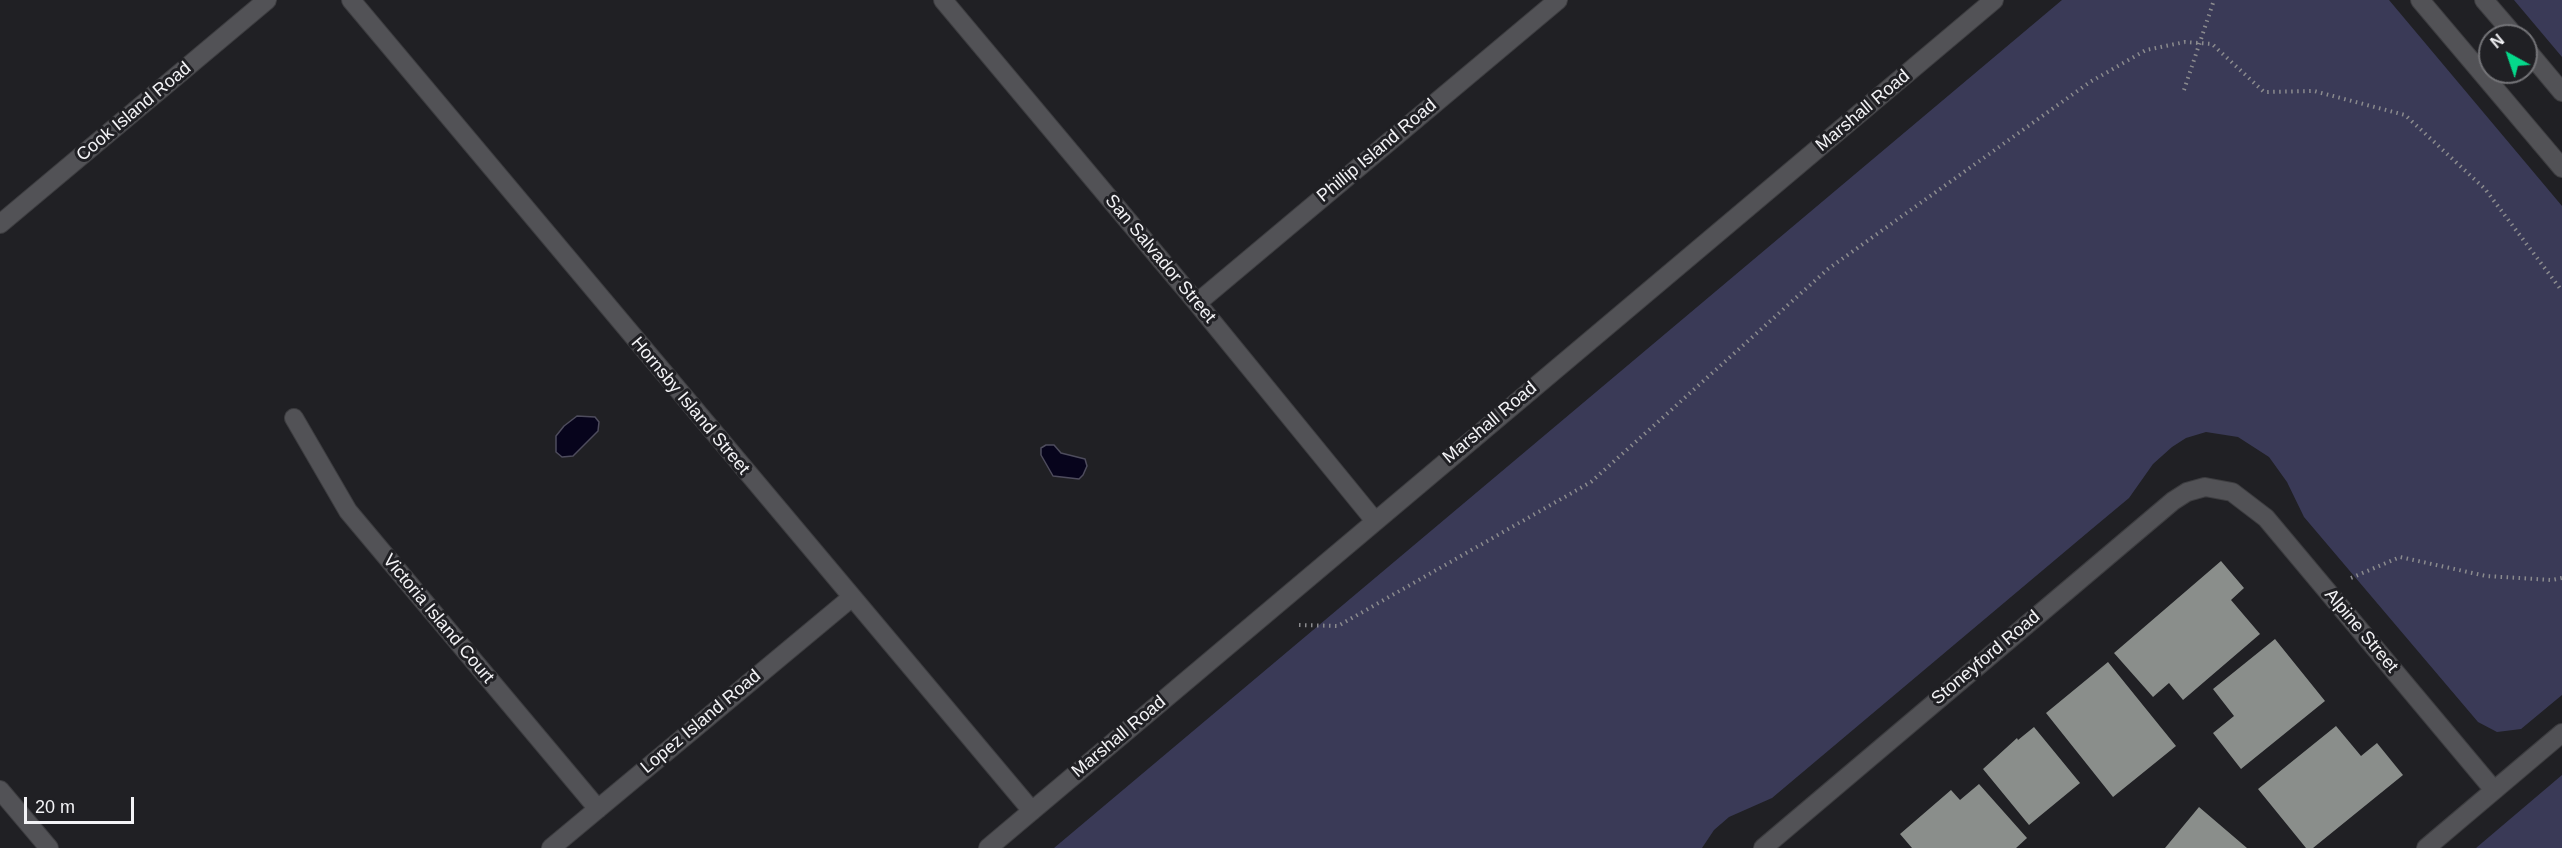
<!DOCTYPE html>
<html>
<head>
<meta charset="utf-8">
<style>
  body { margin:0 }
  #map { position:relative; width:2562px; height:848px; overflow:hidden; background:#202024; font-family:Arial,sans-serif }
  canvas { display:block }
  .north { position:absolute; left:2478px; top:24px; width:60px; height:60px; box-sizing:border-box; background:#202024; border:2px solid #747478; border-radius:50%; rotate:320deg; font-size:16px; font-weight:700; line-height:24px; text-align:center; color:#f3f3f6 }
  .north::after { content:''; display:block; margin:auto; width:21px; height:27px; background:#05d98b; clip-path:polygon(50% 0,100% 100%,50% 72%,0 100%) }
  .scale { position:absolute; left:24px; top:797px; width:110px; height:27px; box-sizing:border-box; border:3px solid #f3f3f6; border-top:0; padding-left:8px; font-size:18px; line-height:21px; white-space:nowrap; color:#f3f3f6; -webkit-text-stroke:4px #202024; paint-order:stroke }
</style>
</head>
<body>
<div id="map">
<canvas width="2562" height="848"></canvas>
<div class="north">N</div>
<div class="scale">20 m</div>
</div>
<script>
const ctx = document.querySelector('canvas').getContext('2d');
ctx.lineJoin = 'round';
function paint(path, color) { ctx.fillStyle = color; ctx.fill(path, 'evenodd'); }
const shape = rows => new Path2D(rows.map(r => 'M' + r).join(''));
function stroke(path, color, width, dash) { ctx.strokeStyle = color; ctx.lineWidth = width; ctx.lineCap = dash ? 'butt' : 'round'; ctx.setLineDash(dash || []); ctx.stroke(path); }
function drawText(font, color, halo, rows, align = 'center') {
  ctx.font = font + ' Arial,sans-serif'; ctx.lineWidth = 6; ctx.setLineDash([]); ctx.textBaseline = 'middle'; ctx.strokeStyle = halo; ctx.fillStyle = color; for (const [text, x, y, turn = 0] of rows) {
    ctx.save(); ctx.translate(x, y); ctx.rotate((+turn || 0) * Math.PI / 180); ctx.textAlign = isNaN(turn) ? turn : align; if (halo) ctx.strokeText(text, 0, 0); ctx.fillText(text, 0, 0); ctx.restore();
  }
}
paint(shape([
  [2062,0,2389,0,2562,206,2562,695,2521,729,2497,732,2478,722,2304,517,2287,482,2269,457,2238,437,2206,432,2186,438,2172,447,2153,464,2129,498,2093,528,1772,798,1729,817,1714,830,1702,848,1054,848],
  [2514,0,2562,0,2562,57],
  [2562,775,2562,848,2476,848]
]), '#3a3a57');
const water = shape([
  [577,416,595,417,599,422,598,431,573,456,562,457,556,452,556,436,564,426,577,416],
  [1046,445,1054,445,1061,453,1085,459,1087,466,1083,475,1079,479,1053,476,1041,455,1041,448,1046,445]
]);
paint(water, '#07041c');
stroke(water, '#4e4c5d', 1.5);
paint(shape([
  [2221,561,2244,588,2231,600,2260,634,2183,700,2169,683,2153,697,2114,653],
  [2275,639,2325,701,2241,769,2213,733,2234,716,2213,689],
  [2108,662,2176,746,2113,797,2046,713],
  [2336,726,2361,756,2377,743,2403,775,2313,848,2306,848,2258,789],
  [2034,727,2080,783,2029,825,1983,769,2017,738,2018,740],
  [1979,784,2027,838,2016,848,1912,848,1900,834,1951,790,1960,800],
  [2199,807,2247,848,2165,848]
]), '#8a8e8b');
const minor = shape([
  [351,0,1032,811],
  [943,0,1197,303,1375,521],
  [2420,0,2562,168],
  [2484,0,2515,36],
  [2526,49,2562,92],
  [0,224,267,0],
  [1197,303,1558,0],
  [294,418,348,511,598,809],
  [0,790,49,848],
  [551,848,851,598],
  [988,848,1994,0],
  [1763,848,2173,501,2187,492,2205,487,2232,492,2266,518,2493,789],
  [2426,848,2562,733]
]);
stroke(minor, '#3d3d40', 20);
stroke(shape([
  [2184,90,2214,0],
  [2351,578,2400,557,2486,576,2552,580,2562,578],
  [1299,625,1338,626,1591,482,1828,269,2090,82,2146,50,2185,42,2212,44,2264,92,2314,91,2405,115,2485,189,2562,291]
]), '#8b8b8e', 4, [1.5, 4.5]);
stroke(minor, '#525256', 18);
drawText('18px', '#f3f3f6', '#202024', [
  ["Marshall Road",1863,111,-40],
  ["Cook Island Road",134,112,-40],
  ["Phillip Island Road",1377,151,-40],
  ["San Salvador Street",1160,259,50],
  ["Hornsby Island Street",690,406,50],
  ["Marshall Road",1490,423,-40],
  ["Victoria Island Court",438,619,50],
  ["Alpine Street",2361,631,50],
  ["Stoneyford Road",1986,658,-40],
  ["Lopez Island Road",701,722,-40],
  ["Marshall Road",1119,737,-40]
]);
</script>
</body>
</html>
